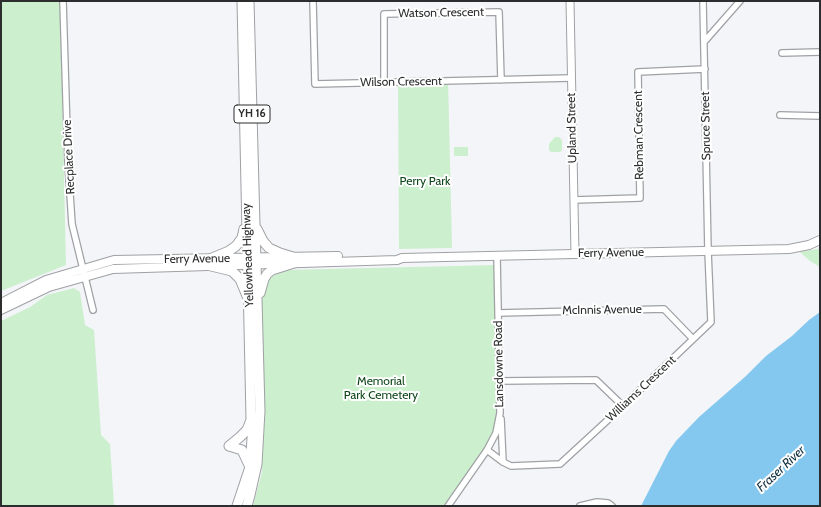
<!DOCTYPE html>
<html>
<head>
<meta charset="utf-8">
<style>
  body { margin:0 }
  #map { position:relative; width:821px; height:507px; overflow:hidden; background:#f3f5f8; font-family:Cabin,sans-serif }
  canvas { display:block }
  .frame { position:absolute; inset:0; border:2px solid #2c2d2e; pointer-events:none }
</style>
</head>
<body>
<div id="map">
<canvas width="821" height="507"></canvas>
<div class="frame"></div>
</div>
<script>
const ctx = document.querySelector('canvas').getContext('2d');
ctx.lineJoin = 'round';
function paint(path, color) { ctx.fillStyle = color; ctx.fill(path, 'evenodd'); }
const shape = rows => new Path2D(rows.map(r => 'M' + r).join(''));
function stroke(path, color, width, dash) { ctx.strokeStyle = color; ctx.lineWidth = width; ctx.lineCap = dash ? 'butt' : 'round'; ctx.setLineDash(dash || []); ctx.stroke(path); }
function drawText(font, color, halo, rows, align = 'center') {
  ctx.font = font + ' Cabin,sans-serif'; ctx.lineWidth = 4; ctx.setLineDash([]); ctx.textBaseline = 'middle'; ctx.strokeStyle = halo; ctx.fillStyle = color; for (const [text, x, y, turn = 0] of rows) {
    ctx.save(); ctx.translate(x, y); ctx.rotate((+turn || 0) * Math.PI / 180); ctx.textAlign = isNaN(turn) ? turn : align; if (halo) ctx.strokeText(text, 0, 0); ctx.fillText(text, 0, 0); ctx.restore();
  }
}
paint(shape([
  [1,1,60,1,66,265,1,291],
  [448,78,452,248,399,249,398,79],
  [555,137,559,137,562,140,562,150,560,152,551,152,549,150,549,144],
  [454,147,468,147,468,156,454,156],
  [820,248,820,267,810,261,800,252,817,249],
  [497,265,501,412,484,451,443,506,253,506,262,472,264,404,261,300,265,283,272,277,284,270],
  [74,288,80,292,85,325,94,330,101,435,110,444,114,506,1,506,1,321,30,307,47,295]
]), '#ccefce');
paint(shape([
  [820,312,820,506,641,506,669,451,676,441,699,417,746,376,766,356,792,336,809,320]
]), '#85c8ef');
const minor = shape([
  [63,1,68,164,72,224,93,310],
  [313,1,315,84,571,78],
  [704,42,740,1],
  [782,53,820,52],
  [384,83,384,14,499,12,501,80],
  [780,115,820,116],
  [574,200,640,198,638,72,705,69],
  [498,313,664,309,693,339],
  [500,381,596,380,623,406],
  [501,419,503,462],
  [487,450,503,462,511,466,560,464,623,406,711,322,708,251,703,1],
  [448,506,487,450,496,433,500,413,497,256],
  [580,506,597,502,608,503,612,506]
]);
const tertiary = shape([
  [570,1,575,254]
]);
const secondary = shape([
  [1,303,46,280,114,260,338,256],
  [1,310,49,287,113,269,397,260,402,258,789,249,809,245,820,240]
]);
const trunk = shape([
  [257,229,263,241,269,248,280,253,293,257],
  [212,258,229,251,236,246,242,238,244,229],
  [207,265,232,271,240,279,247,296],
  [260,293,264,279,267,274,272,270,294,263],
  [229,446,240,437,247,430,251,420],
  [229,446,242,450,249,465],
  [237,506,250,467,253,424,251,419,242,1],
  [247,506,250,495,257,464,260,411,249,1]
]);
stroke(minor, '#9fa1a4', 8);
stroke(tertiary, '#9fa1a4', 9);
stroke(secondary, '#9fa1a4', 10);
stroke(trunk, '#9fa1a4', 11);
stroke(minor, '#fff', 5.5);
stroke(tertiary, '#fff', 7);
stroke(secondary, '#fff', 8);
stroke(trunk, '#fff', 9);
for (const [x, y, w] of [
  [252,114,36]
]) { const box = new Path2D(); box.roundRect(x - w / 2, y - 9, w, 18, 3); ctx.fillStyle = '#fff'; ctx.fill(box); stroke(box, '#2c2d2e', 1); }
drawText('bold 11px', '#2c2d2e', null, [
  ["YH 16",252,114]
]);
drawText('12px', '#2c2d2e', '#fff', [
  ["Watson Crescent",441,13,-1],
  ["Wilson Crescent",401,82,-1],
  ["Spruce Street",706,126,-91],
  ["Upland Street",572,128,-91],
  ["Rebman Crescent",639,135,-91],
  ["Recplace Drive",69,157,-93],
  ["Ferry Avenue",611,253,-1],
  ["Yellowhead Highway",248,255,-92],
  ["Ferry Avenue",197,259,-1],
  ["McInnis Avenue",602,310,-1],
  ["Lansdowne Road",499,364,-91],
  ["Williams Crescent",641,389,-43]
]);
drawText('12px', '#0f471a', '#fff', [
  ["Perry Park",425,181],
  ["Memorial",381,381],
  ["Park Cemetery",381,395]
]);
drawText('italic 13px', '#143243', '#fff', [
  ["Fraser River",781,469,-43]
]);
</script>
</body>
</html>
